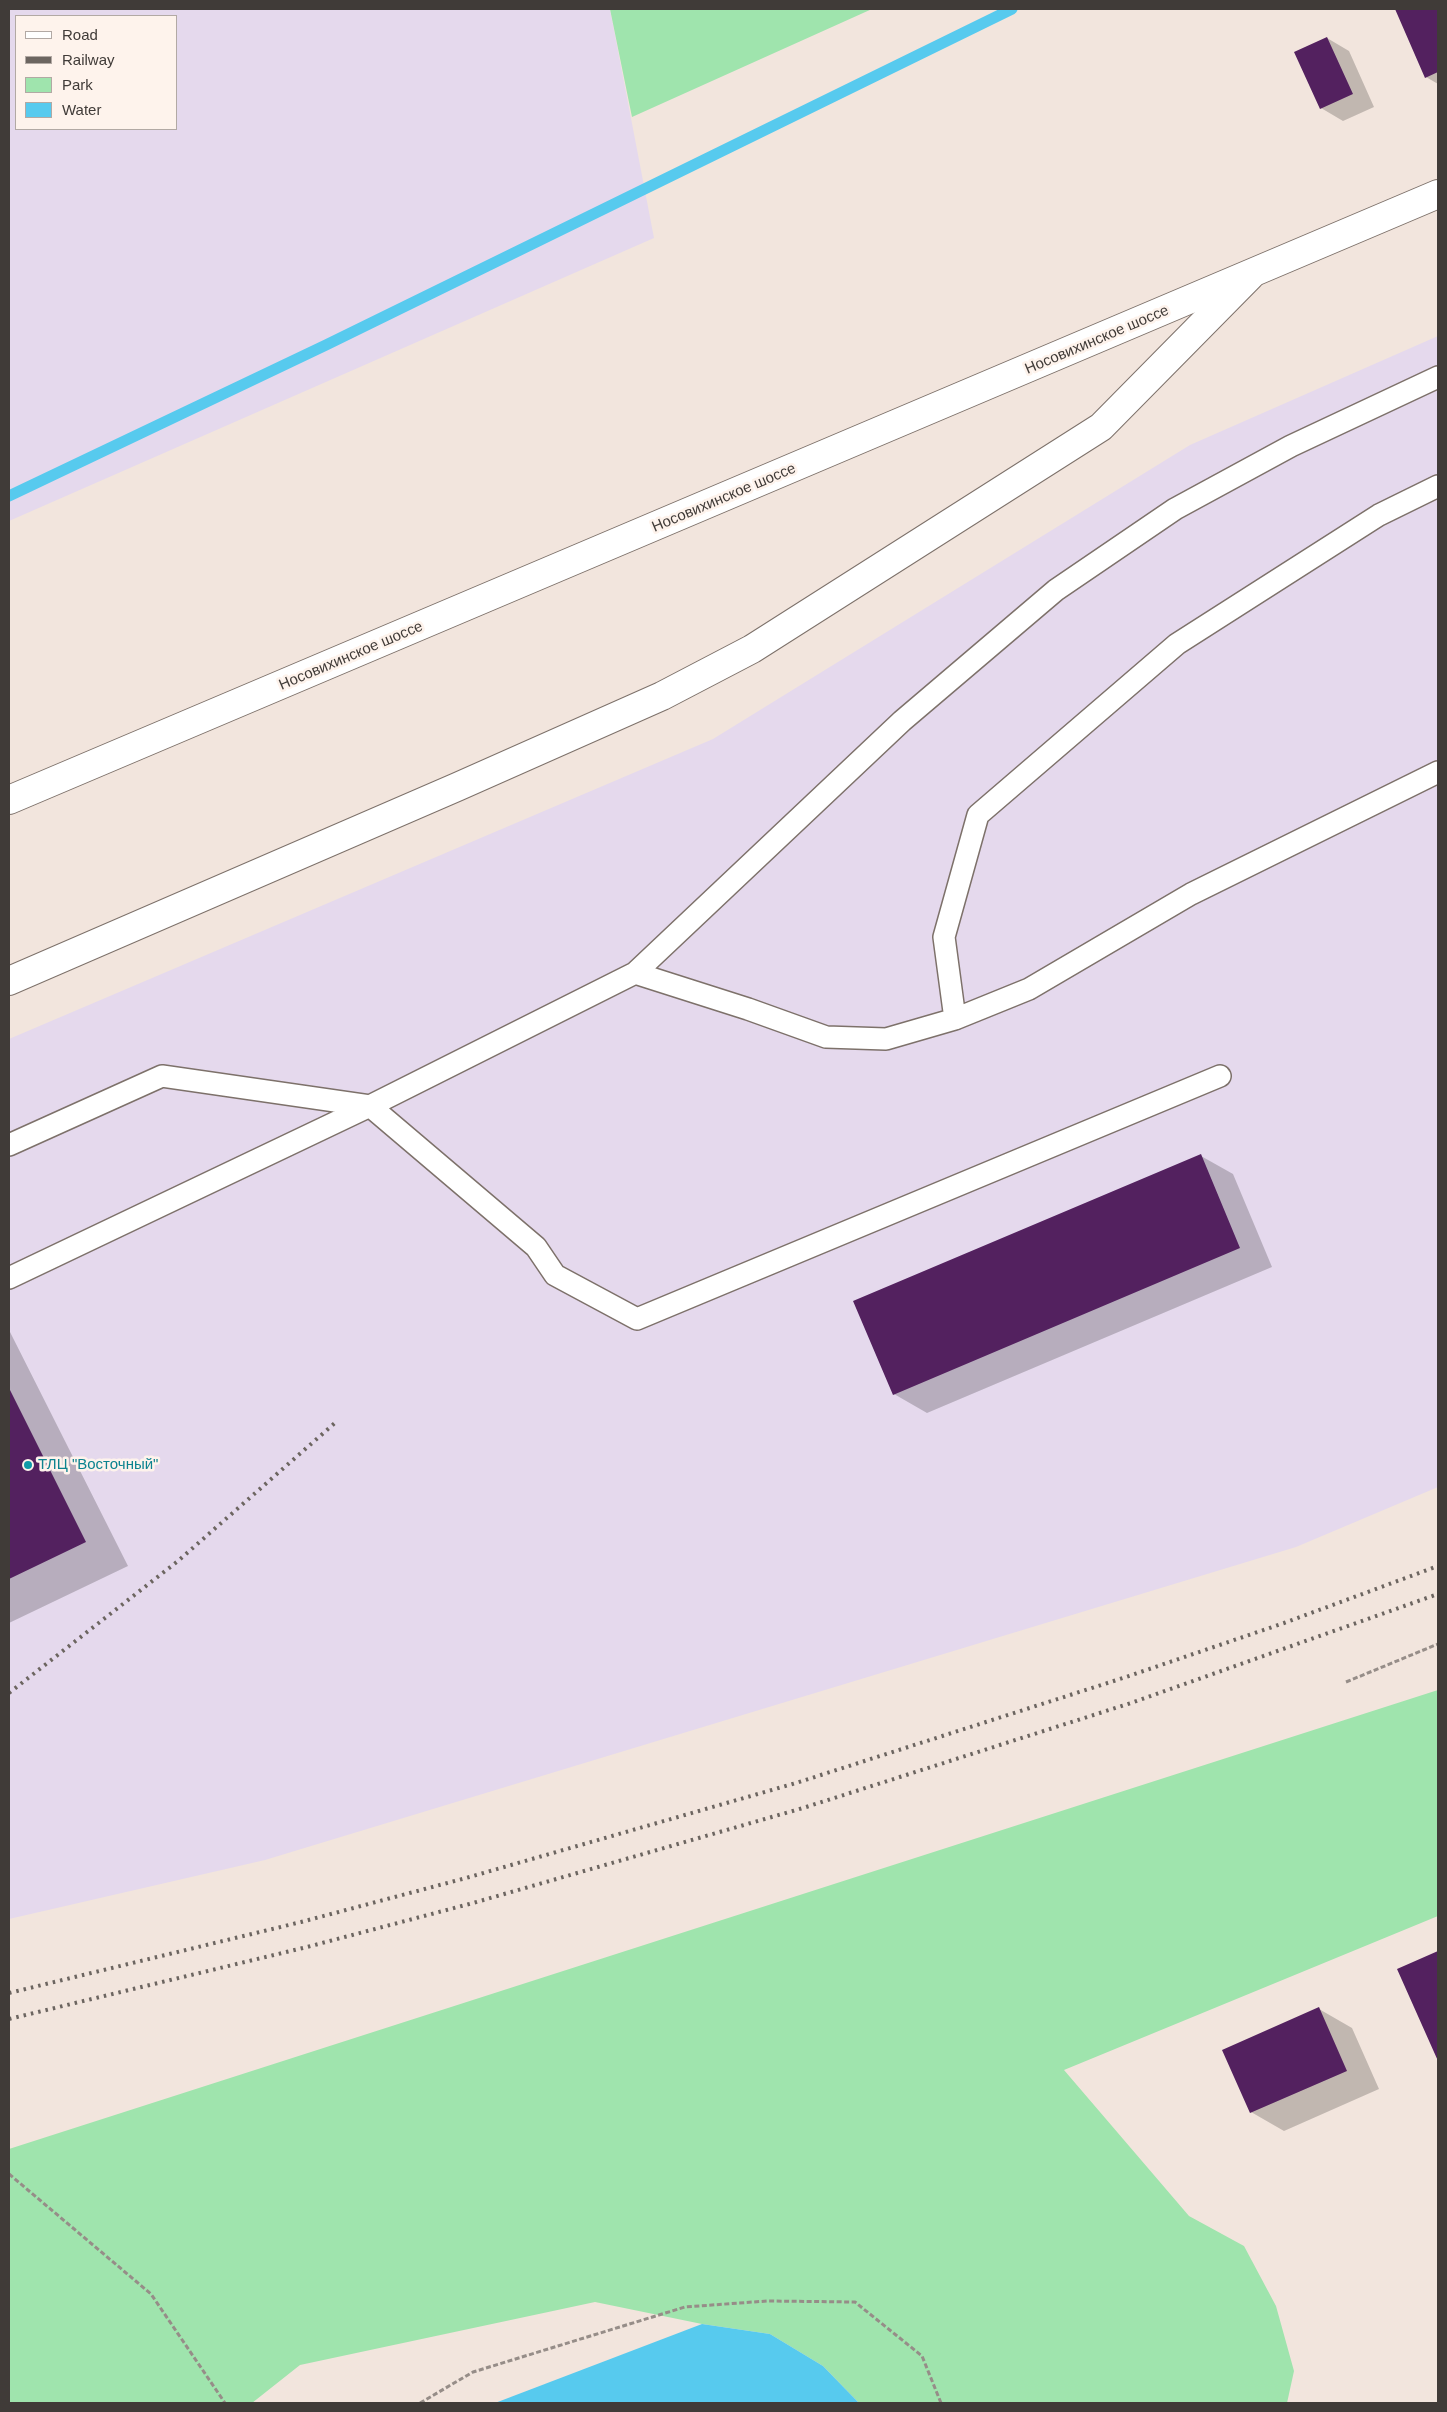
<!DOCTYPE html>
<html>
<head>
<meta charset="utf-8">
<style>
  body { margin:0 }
  #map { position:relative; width:1447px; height:2412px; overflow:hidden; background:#f2e5dd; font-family:Arial,sans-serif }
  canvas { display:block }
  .frame { position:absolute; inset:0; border:10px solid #403b38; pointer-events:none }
  .legend { position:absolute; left:15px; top:15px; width:162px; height:115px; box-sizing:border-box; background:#fef3ec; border:1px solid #b2a9a4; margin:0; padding:6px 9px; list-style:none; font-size:15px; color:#403b38 }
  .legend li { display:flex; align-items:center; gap:10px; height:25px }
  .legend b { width:25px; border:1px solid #b2a9a4 }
</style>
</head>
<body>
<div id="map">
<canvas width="1447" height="2412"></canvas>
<div class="frame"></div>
<ul class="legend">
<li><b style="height:6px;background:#fff"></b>Road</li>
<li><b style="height:6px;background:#6c6560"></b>Railway</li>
<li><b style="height:14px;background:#9fe4ad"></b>Park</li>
<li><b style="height:14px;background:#57caee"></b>Water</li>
</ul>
</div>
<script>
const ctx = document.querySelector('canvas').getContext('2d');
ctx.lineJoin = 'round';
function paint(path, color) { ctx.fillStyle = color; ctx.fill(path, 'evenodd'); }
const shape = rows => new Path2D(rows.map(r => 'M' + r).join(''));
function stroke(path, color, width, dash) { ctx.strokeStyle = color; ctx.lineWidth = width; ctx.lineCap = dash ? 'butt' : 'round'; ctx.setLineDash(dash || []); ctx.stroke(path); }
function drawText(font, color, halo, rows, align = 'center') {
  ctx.font = font + ' Arial,sans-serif'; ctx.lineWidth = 5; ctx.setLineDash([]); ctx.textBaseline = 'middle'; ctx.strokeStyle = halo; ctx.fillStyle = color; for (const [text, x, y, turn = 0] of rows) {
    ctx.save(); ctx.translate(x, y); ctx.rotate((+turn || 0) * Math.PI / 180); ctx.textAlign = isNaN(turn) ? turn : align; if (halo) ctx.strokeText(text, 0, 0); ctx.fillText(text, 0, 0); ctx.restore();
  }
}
paint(shape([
  [9,9,610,9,654,238,9,521],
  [16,16,176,16,176,129,16,129],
  [1438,336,1438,1487,1296,1547,265,1860,9,1919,9,1039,713,739,1190,445]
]), '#e5d9ed');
paint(shape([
  [610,9,872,9,632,117],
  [1438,1690,1438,1916,1064,2070,1189,2216,1244,2246,1276,2306,1294,2371,1287,2403,859,2403,823,2366,770,2334,702,2324,595,2302,300,2365,252,2403,9,2403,9,2149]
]), '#9fe4ad');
paint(shape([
  [702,2324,770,2334,823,2366,859,2403,495,2403]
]), '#57caee');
paint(shape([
  [1396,9,1438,9,1438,84,1426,77],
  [1327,38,1349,51,1374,107,1343,121,1321,108],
  [1201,1156,1233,1174,1272,1267,927,1413,894,1394],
  [9,1330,128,1566,9,1623],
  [1438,1952,1438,2058,1399,1970],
  [1319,2009,1352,2028,1379,2089,1284,2131,1251,2112]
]), '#0003');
stroke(shape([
  [9,496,326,345,1012,9]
]), '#57caee', 11);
paint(shape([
  [1395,9,1438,9,1438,72,1425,78],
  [1327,37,1353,94,1320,109,1294,52],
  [1201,1154,1240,1248,893,1395,853,1301],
  [9,1388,86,1542,9,1579],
  [1438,1951,1438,2061,1397,1969],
  [1319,2007,1347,2071,1250,2113,1222,2050]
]), '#53215f');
const lane = shape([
  [635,973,902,721,1056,590,1175,509,1291,446,1438,377],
  [955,1019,944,937,978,815,1177,644,1379,515,1438,486],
  [9,1145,162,1076,370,1106,635,973,748,1009,826,1037,886,1039,955,1019,1029,989,1191,894,1438,772],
  [9,1278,370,1106,536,1247,555,1275,637,1319,1220,1076]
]);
const street = shape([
  [9,981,457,787,662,696,752,649,1101,427,1250,276]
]);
const secondary = shape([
  [9,800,1438,194]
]);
stroke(lane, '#7d716a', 24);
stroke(street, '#7d716a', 30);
stroke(secondary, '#7d716a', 30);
stroke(shape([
  [1346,1682,1438,1644],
  [9,2174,151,2294,225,2403],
  [420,2403,473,2372,685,2307,767,2301,855,2302,922,2356,941,2403]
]), '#968d88', 3, [5, 2.5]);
stroke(lane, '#fff', 21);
stroke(street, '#fff', 28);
stroke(secondary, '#fff', 28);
stroke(shape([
  [9,1693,178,1561,336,1422],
  [9,1993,301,1922,466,1878,796,1783,1123,1678,1284,1623,1438,1566],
  [9,2019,307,1947,473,1903,803,1808,1131,1703,1438,1594]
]), '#6c6560', 4, [2.5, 5]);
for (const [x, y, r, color] of [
  [28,1465,5,"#0f9aa8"]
]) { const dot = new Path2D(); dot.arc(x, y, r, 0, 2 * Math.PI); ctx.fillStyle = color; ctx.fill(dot); stroke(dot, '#fef3ec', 2); }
drawText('15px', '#403b38', '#fef3ec', [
  ["Носовихинское шоссе",1097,340,-23],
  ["Носовихинское шоссе",724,498,-23],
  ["Носовихинское шоссе",351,656,-23]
]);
drawText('15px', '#0d838f', '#fef3ec', [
  ["ТЛЦ \"Восточный\"",38,1465]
], 'left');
</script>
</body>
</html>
